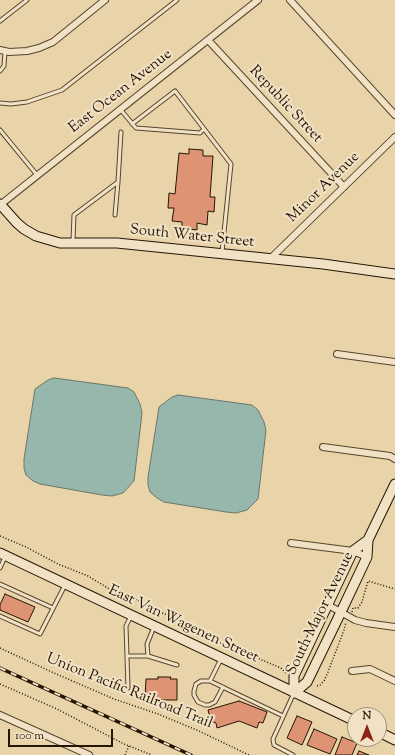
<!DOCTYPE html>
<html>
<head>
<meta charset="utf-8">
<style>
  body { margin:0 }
  #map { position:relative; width:395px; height:755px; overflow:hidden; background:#e9d3a8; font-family:"Sorts Mill Goudy",serif }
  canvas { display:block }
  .north { position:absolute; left:347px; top:707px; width:40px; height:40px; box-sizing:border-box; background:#f1e2c6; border:1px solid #9f9078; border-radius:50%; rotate:0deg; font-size:11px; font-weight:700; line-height:16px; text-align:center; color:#251604 }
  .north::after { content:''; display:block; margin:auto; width:14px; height:18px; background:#8f2418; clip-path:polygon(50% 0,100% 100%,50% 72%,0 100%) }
  .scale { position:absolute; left:8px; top:729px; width:105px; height:18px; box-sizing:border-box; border:2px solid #251604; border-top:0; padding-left:5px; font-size:12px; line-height:14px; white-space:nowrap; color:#251604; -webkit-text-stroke:3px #f1e2c6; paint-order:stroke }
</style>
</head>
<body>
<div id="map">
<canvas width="395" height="755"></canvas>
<div class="north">N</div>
<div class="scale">100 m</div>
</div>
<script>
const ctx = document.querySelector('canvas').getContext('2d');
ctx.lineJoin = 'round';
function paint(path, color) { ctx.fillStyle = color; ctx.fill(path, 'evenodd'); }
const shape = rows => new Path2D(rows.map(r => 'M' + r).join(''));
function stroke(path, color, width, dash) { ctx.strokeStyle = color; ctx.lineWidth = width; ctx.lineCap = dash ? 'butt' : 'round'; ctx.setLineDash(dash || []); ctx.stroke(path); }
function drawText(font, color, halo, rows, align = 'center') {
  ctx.font = font + ' "Sorts Mill Goudy",serif'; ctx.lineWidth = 4; ctx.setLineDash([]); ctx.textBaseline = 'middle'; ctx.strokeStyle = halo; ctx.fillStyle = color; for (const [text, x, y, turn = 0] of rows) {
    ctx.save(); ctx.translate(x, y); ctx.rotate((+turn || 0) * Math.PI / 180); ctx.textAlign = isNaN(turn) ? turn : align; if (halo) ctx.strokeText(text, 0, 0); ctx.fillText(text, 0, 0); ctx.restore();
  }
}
const water = shape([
  [54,378,128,388,134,392,140,404,142,413,134,481,123,493,112,496,102,495,40,484,33,481,26,475,24,468,24,459,35,389,48,380,54,378],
  [178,395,252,405,258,410,264,422,266,430,258,499,247,510,236,513,226,512,164,502,157,498,150,492,148,485,148,477,159,407,172,397,178,395]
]);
paint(water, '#97b7ac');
stroke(water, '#697769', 1);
const building = shape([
  [189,149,203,150,203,156,213,156,210,197,215,197,214,212,208,211,207,225,197,223,197,230,182,228,182,222,172,221,174,208,168,208,169,193,175,194,179,153,189,154,189,149],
  [5,594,35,607,28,622,0,610,0,605,5,594],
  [158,677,171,677,170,679,177,679,177,700,150,700,150,698,145,698,146,679,158,679,158,677],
  [239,701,267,712,263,723,259,722,257,728,239,721,217,728,216,723,211,721,208,710,239,701],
  [297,716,312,722,302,745,287,738,297,716],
  [314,729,337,739,330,754,307,745,314,729],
  [342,737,357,743,352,755,335,755,342,737],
  [359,751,369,755,357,755,359,751]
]);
paint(building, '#de9374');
stroke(building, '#251604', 1);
const lane = shape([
  [0,21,27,0],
  [0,71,4,66,5,52],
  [0,103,11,104,27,102,62,90,177,0],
  [120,109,136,128,200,133,204,129],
  [132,124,175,91,231,164,222,252],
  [0,130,37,175],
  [115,215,118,182],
  [73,241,74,215,118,182,121,132],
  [0,568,5,557],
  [0,584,53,608],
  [0,616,40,634,65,585],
  [127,656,148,656,177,665],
  [148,656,147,644,154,627],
  [210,681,221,659],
  [223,687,215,702,209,705,205,705,198,702,194,695,194,691,196,684,201,681,210,681,283,716],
  [128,688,126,626,131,616],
  [293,755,274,745,273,739,293,695]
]);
const street = shape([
  [290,0,395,115],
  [208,40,344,187],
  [0,50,9,52,27,51,39,48,53,42,105,0],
  [0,205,258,0],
  [270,259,395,137],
  [337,354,395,362],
  [323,447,390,456,395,459],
  [291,543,353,551,367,557],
  [328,605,355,620,366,623,395,627],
  [352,671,370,669,395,681],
  [0,715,89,755]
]);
const secondary = shape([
  [0,204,17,223,24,229,36,236,60,243,117,243,323,264,395,274],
  [0,553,355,721],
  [294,693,307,682,341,612,367,557,368,540,395,484],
  [294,693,294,676,353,551,368,540],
  [379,732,395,740]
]);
stroke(lane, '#56452d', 5);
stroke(street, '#56452d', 8);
stroke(secondary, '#251604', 11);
stroke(shape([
  [0,536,26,547,58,564,88,576,111,590,140,601,155,610,192,625,205,633,211,639,220,643,232,645,262,660,281,668,286,673],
  [352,612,353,608,358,608,362,602,368,581,395,589],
  [0,648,54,673,114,699,158,714,199,731,249,755],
  [0,684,57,709,124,744,152,755],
  [317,686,320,685,324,681,328,672,344,630,346,622],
  [125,755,129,746]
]), '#251604', 1.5, [1, 2]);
stroke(lane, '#f1e2c6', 3);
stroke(street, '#f1e2c6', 6);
stroke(secondary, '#f1e2c6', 9);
const rail = shape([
  [0,668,191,755]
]);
stroke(rail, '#251604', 3.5);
stroke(rail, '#f1e2c6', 2, [6]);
drawText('15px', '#251604', '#f1e2c6', [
  ["East Ocean Avenue",121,92,-38],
  ["Republic Street",285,105,47],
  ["Minor Avenue",324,188,-44],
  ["South Water Street",192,237,6],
  ["South Major Avenue",321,614,-64],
  ["East Van Wagenen Street",183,625,25],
  ["Union Pacific Railroad Trail",129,692,22]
]);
</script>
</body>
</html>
